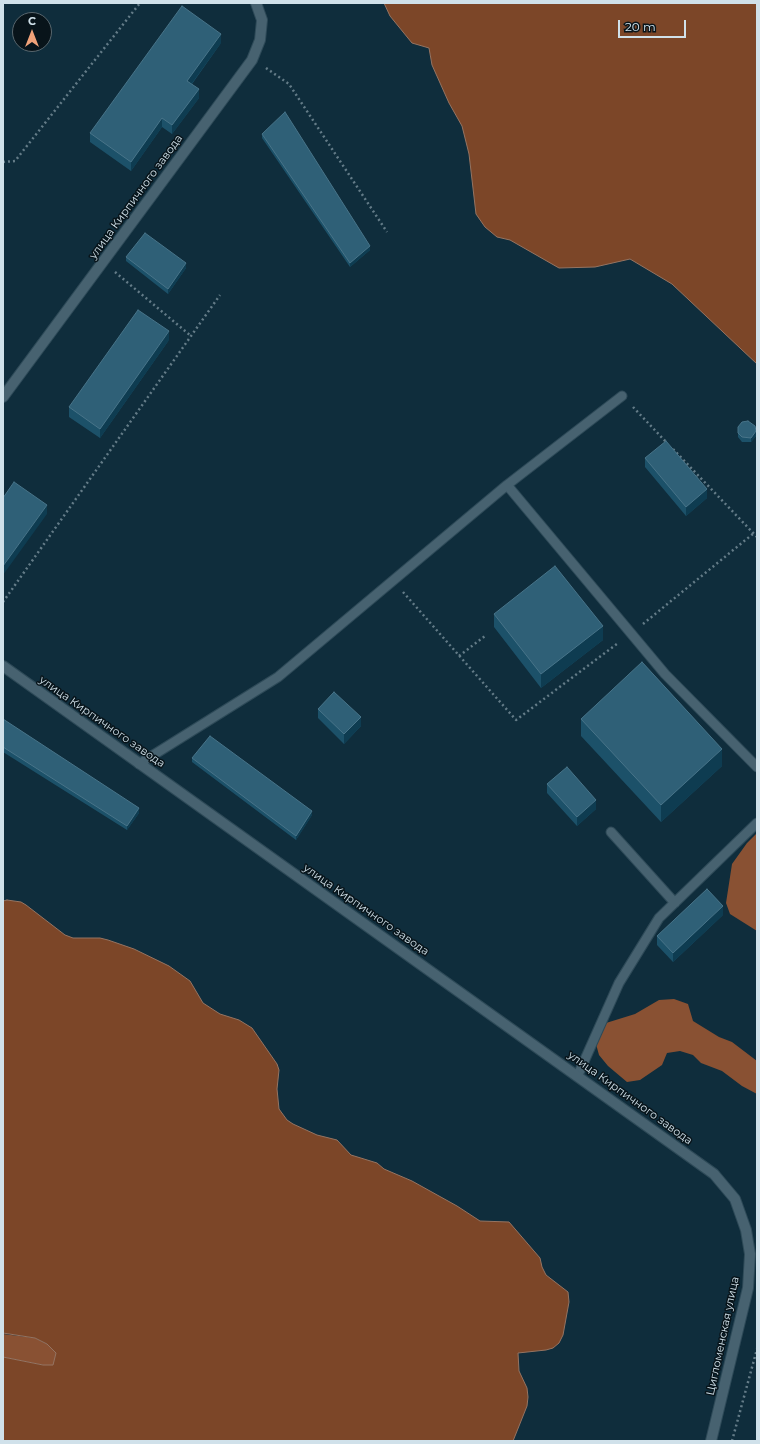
<!DOCTYPE html>
<html>
<head>
<meta charset="utf-8">
<style>
  body { margin:0 }
  #map { position:relative; width:760px; height:1444px; overflow:hidden; background:#0f2d3c; font-family:Montserrat,sans-serif }
  canvas { display:block }
  .frame { position:absolute; inset:0; border:4px solid #d0e1ea; pointer-events:none }
  .north { position:absolute; left:12px; top:12px; width:40px; height:40px; box-sizing:border-box; background:#08141a; border:1px solid #58666d; border-radius:50%; rotate:0deg; font-size:11px; font-weight:700; line-height:16px; text-align:center; color:#d0e1ea }
  .north::after { content:''; display:block; margin:auto; width:14px; height:18px; background:#f0a279; clip-path:polygon(50% 0,100% 100%,50% 72%,0 100%) }
  .scale { position:absolute; left:618px; top:20px; width:68px; height:18px; box-sizing:border-box; border:2px solid #d0e1ea; border-top:0; padding-left:5px; font-size:12px; line-height:14px; white-space:nowrap; color:#d0e1ea; -webkit-text-stroke:3px #08141a; paint-order:stroke }
</style>
</head>
<body>
<div id="map">
<canvas width="760" height="1444"></canvas>
<div class="frame"></div>
<div class="north">С</div>
<div class="scale">20 m</div>
</div>
<script>
const ctx = document.querySelector('canvas').getContext('2d');
ctx.lineJoin = 'round';
function paint(path, color) { ctx.fillStyle = color; ctx.fill(path, 'evenodd'); }
const shape = rows => new Path2D(rows.map(r => 'M' + r).join(''));
function stroke(path, color, width, dash) { ctx.strokeStyle = color; ctx.lineWidth = width; ctx.lineCap = dash ? 'butt' : 'round'; ctx.setLineDash(dash || []); ctx.stroke(path); }
function drawText(font, color, halo, rows, align = 'center') {
  ctx.font = font + ' Montserrat,sans-serif'; ctx.lineWidth = 3; ctx.setLineDash([]); ctx.textBaseline = 'middle'; ctx.strokeStyle = halo; ctx.fillStyle = color; for (const [text, x, y, turn = 0] of rows) {
    ctx.save(); ctx.translate(x, y); ctx.rotate((+turn || 0) * Math.PI / 180); ctx.textAlign = isNaN(turn) ? turn : align; if (halo) ctx.strokeText(text, 0, 0); ctx.fillText(text, 0, 0); ctx.restore();
  }
}
paint(shape([
  [757,833,757,931,730,914,726,903,732,864,747,843],
  [674,999,688,1004,693,1021,719,1037,732,1042,757,1061,757,1094,742,1086,722,1071,701,1063,693,1055,680,1051,667,1053,662,1065,640,1080,627,1082,608,1066,599,1055,596,1044,606,1023,635,1014,659,1000],
  [3,1334,35,1338,47,1344,56,1353,54,1365,43,1365,3,1357]
]), '#895133');
const water = shape([
  [384,3,757,3,757,364,672,284,630,259,595,267,559,268,510,240,497,237,485,227,476,214,469,154,462,126,449,103,432,65,429,48,412,43,390,16,384,3],
  [7,900,21,902,26,905,65,935,73,938,100,938,108,940,134,949,169,966,190,981,203,1003,220,1014,239,1020,252,1028,277,1064,279,1070,277,1089,279,1109,287,1120,293,1124,317,1135,337,1140,351,1155,377,1163,384,1169,412,1181,457,1206,480,1221,509,1222,540,1258,542,1267,546,1275,568,1292,569,1302,563,1335,559,1343,553,1348,546,1350,518,1353,519,1371,527,1388,528,1397,527,1406,513,1441,3,1441,3,1357,43,1365,53,1365,56,1353,47,1344,35,1338,3,1333,3,901,7,900]
]);
paint(water, '#7c4628');
stroke(water, '#957462', 1);
const service = shape([
  [507,485,665,674,757,767],
  [139,764,278,677,507,485,622,396],
  [611,832,675,903],
  [578,1075,619,983,659,918,757,823]
]);
const minor = shape([
  [3,397,252,60,260,40,262,20,256,3],
  [3,666,714,1174,735,1199,746,1230,750,1254,748,1288,711,1441]
]);
stroke(service, '#2e4a58', 11);
stroke(minor, '#2e4a58', 12);
stroke(shape([
  [266,68,289,84,387,232],
  [3,162,15,161,140,3],
  [115,272,191,336],
  [633,407,667,443],
  [673,449,757,537],
  [403,592,516,720,618,643],
  [3,602,220,295],
  [643,624,754,533],
  [459,656,485,636],
  [732,1441,757,1349]
]), '#647c88', 2.5, [2, 3]);
stroke(service, '#476270', 9);
stroke(minor, '#476270', 10);
paint(shape([
  [221,43,192,84,199,98,172,134,162,127,131,171,90,142,90,133],
  [262,134,370,250,350,267,262,138],
  [126,257,186,268,168,294,126,261],
  [169,340,100,438,69,417,69,407],
  [738,427,756,436,751,442,742,442,738,437],
  [645,458,707,498,686,516,645,467],
  [494,614,603,640,541,688,494,627],
  [318,709,361,726,344,744,318,718],
  [3,719,139,813,127,830,3,752],
  [581,719,722,766,661,822,581,736],
  [192,758,312,815,296,840,192,762],
  [547,784,596,809,577,826,547,793],
  [723,915,673,962,657,945,657,936]
]), '#1c5169');
paint(shape([
  [221,34,221,43,187,90,187,81],
  [199,89,199,98,172,134,172,125],
  [162,118,162,127,131,171,131,162],
  [370,246,370,250,350,267,350,263],
  [186,263,186,268,168,294,168,289],
  [169,331,169,340,100,438,100,429],
  [756,431,756,436,751,442,751,438],
  [707,489,707,498,686,516,686,507],
  [47,505,47,514,3,575,3,566],
  [603,626,603,640,541,688,541,674],
  [361,717,361,726,344,744,344,734],
  [722,749,722,766,661,822,661,805],
  [596,800,596,809,577,826,577,817],
  [139,808,139,813,127,830,127,826],
  [312,811,312,815,296,840,296,836],
  [723,906,723,915,673,962,673,953]
]), '#0e3c51');
const building = shape([
  [182,6,221,34,187,81,199,89,172,125,162,118,131,162,90,133,182,6],
  [285,112,370,246,350,263,262,134,285,112],
  [145,233,186,263,168,289,126,257,145,233],
  [138,310,169,331,100,429,69,407,138,310],
  [748,421,755,426,756,431,751,438,742,437,738,433,738,427,742,422,748,421],
  [666,441,707,489,686,507,645,458,666,441],
  [14,482,47,505,3,566,3,498,14,482],
  [555,566,603,626,541,674,494,614,555,566],
  [642,662,722,749,661,805,581,719,642,662],
  [334,692,361,717,344,734,318,709,334,692],
  [3,719,139,808,127,826,3,747,3,719],
  [210,736,312,811,296,836,192,758,210,736],
  [567,767,596,800,577,817,547,784,567,767],
  [707,889,723,906,673,953,657,936,707,889]
]);
paint(building, '#2f6077');
stroke(building, '#487489', 1);
drawText('11px', '#d0e1ea', '#08141a', [
  ["улица Кирпичного завода",136,197,-54],
  ["улица Кирпичного завода",102,722,35],
  ["улица Кирпичного завода",366,910,35],
  ["улица Кирпичного завода",630,1098,36],
  ["Цигломенская улица",723,1336,-78]
]);
</script>
</body>
</html>
